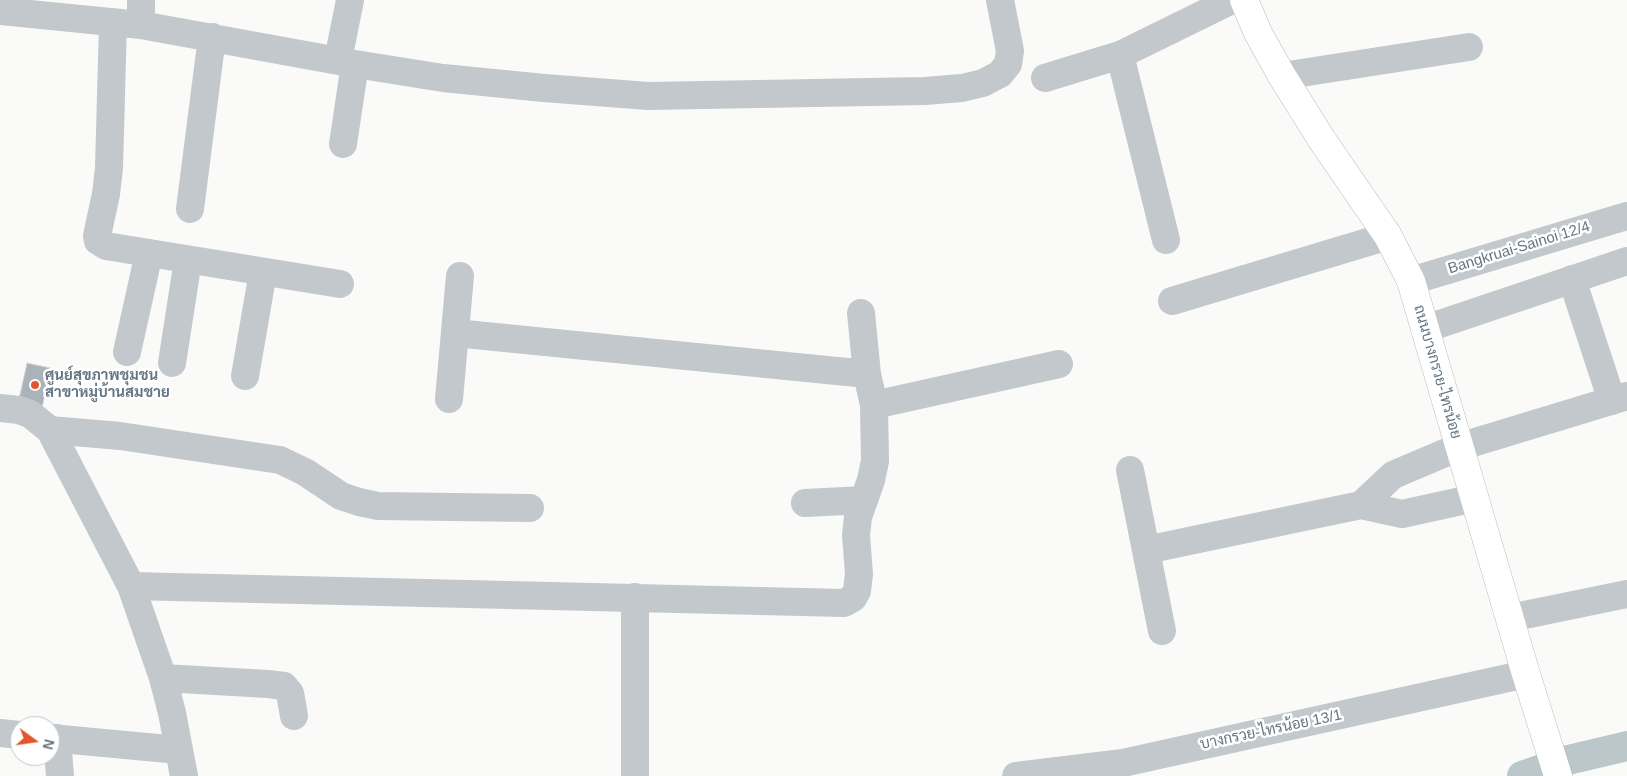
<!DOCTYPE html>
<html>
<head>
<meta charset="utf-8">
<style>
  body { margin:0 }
  #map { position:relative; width:1627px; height:776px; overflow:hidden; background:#fafaf8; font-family:Helvetica,sans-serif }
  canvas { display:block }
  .north { position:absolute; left:10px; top:716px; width:50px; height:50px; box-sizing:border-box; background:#fff; border:1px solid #c1c8cd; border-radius:50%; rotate:104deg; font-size:14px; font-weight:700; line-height:20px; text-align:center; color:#657683 }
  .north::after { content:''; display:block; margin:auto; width:18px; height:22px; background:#e4572e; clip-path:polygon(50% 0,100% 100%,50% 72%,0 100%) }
</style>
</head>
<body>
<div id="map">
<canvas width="1627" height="776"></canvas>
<div class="north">N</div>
</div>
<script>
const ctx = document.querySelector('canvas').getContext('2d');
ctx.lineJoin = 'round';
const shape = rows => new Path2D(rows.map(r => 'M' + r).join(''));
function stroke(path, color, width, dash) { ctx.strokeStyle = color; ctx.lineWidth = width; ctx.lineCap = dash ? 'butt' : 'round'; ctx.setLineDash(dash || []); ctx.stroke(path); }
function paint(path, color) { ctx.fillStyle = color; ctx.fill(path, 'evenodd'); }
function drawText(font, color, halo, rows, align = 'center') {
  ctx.font = font + ' Helvetica,Sarabun,sans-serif'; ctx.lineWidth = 5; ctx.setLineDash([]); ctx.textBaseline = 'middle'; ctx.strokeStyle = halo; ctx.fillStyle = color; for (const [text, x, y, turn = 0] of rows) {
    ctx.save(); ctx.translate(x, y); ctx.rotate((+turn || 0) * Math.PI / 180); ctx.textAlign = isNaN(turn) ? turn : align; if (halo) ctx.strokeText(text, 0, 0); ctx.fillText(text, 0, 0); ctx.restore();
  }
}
stroke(shape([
  [1522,776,1568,760,1627,746]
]), '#bbc7cb', 30);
const building = shape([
  [27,363,51,368,42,408,18,403,27,363]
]);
paint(building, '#aab3b9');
stroke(building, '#dcdcda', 1);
const major = shape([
  [1244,0,1258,33,1282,76,1322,140,1388,236,1411,281,1526,674,1558,776]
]);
stroke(major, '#b5babe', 29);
stroke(shape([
  [0,11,141,25,355,64,443,78,544,88,648,96,925,91,962,88,983,83,1000,74,1008,64,1010,51,1000,0],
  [113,23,109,168,106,194,97,236,98,241,106,246,340,284],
  [141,25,141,0],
  [1120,55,1166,240],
  [338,60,350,0],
  [1282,76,1469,47],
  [1045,78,1120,55,1232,0],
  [343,144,355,64],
  [190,209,212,37],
  [1572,279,1612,401],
  [1411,281,1627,216],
  [1172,301,1388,236],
  [1425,329,1627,261],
  [455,333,867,374],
  [127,352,149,253],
  [172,363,188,260],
  [245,376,263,272],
  [449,399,460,276],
  [874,405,1059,364],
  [0,408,19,410,30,414,50,430,131,586,163,678,172,713,184,776],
  [50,430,120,436,280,460,305,472,341,496,359,502,378,506,530,508],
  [1130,470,1162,631],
  [805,503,864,500],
  [1361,505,1393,475,1459,447,1627,396],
  [1146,550,1361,505,1402,514,1475,498],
  [131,586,844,603,853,598,857,591,859,574,856,535,858,517,871,480,875,461,874,405,867,374,861,313],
  [635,597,635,776],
  [1510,618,1627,594],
  [163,678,268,684,284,686,290,693,294,716],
  [0,733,20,735],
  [50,738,179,750],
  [57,738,60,776],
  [1016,776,1123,763,1526,674]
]), '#c3c8cc', 28);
stroke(major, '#fff', 28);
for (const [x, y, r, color] of [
  [35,385,5,"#e4572e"]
]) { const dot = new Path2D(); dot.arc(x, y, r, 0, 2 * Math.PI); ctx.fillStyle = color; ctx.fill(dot); stroke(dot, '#fff', 2); }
drawText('15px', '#657683', '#fff', [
  ["Bangkruai-Sainoi 12/4",1519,248,-17],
  ["ถนนบางกรวย-ไทรน้อย",1437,372,74],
  ["บางกรวย-ไทรน้อย 13/1",1271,730,-12]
]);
drawText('bold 15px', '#657683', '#fff', [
  ["ศูนย์สุขภาพชุมชน",45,376],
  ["สาขาหมู่บ้านสมชาย",45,393]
], 'left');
</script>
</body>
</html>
